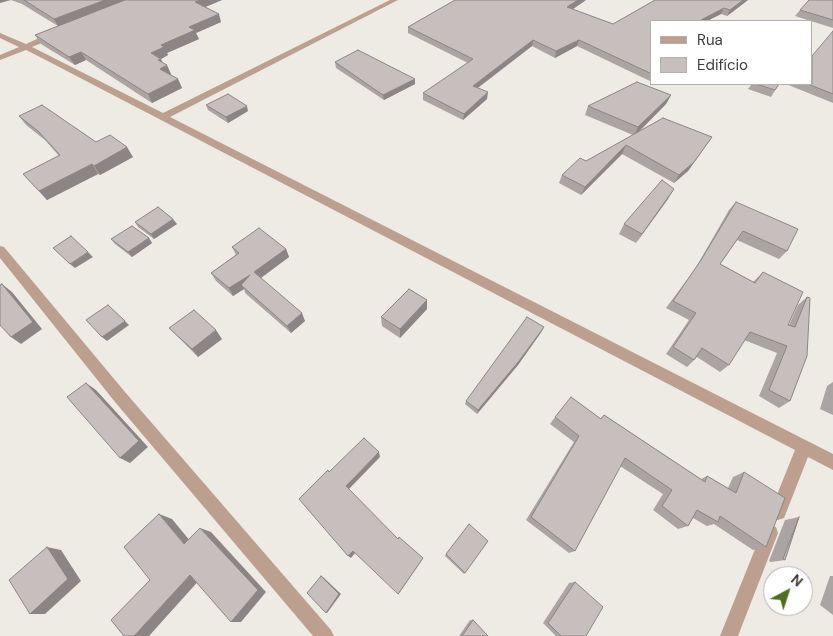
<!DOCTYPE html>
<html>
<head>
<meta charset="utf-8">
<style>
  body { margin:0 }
  #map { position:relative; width:833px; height:636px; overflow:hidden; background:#eeebe5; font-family:"DM Sans",sans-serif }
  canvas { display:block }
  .legend { position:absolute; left:650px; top:20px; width:162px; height:65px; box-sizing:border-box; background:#fff; border:1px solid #b1b1b0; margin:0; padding:6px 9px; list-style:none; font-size:15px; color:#3d3c39 }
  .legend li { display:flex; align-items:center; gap:10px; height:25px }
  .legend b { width:25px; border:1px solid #b1b1b0 }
  .north { position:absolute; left:763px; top:566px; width:50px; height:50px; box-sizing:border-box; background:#fff; border:1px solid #b1b1b0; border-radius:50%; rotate:40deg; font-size:14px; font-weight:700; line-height:20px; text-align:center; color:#3d3c39 }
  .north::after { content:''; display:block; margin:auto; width:18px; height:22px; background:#516d21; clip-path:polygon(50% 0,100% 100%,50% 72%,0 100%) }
</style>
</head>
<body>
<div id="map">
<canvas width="833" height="636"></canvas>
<ul class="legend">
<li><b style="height:6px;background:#bc9f8e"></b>Rua</li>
<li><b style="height:14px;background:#c6bfbe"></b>Edifício</li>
</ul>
<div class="north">N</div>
</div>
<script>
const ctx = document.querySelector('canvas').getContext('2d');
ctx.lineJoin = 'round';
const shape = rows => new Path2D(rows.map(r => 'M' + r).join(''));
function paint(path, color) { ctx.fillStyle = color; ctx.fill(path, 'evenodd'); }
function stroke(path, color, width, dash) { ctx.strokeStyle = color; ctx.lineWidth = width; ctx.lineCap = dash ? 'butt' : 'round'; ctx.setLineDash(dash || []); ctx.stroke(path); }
paint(shape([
  [390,0,398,0,170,117,833,454,833,470,808,457,784,518,778,520,772,518,770,512,795,450,38,56,26,50,0,60,0,55,19,47,0,38,0,33,26,44,50,33,56,33,56,37,32,47,163,113,390,0],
  [0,246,4,247,125,392,331,630,334,636,313,636,115,402,0,258,0,246],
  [770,525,776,527,778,533,738,636,720,636,764,527,770,525]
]), '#bc9f8e');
paint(shape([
  [0,0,222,0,205,7,221,22,196,33,199,39,167,53,168,55,161,59,162,62,171,74,170,74,178,79,182,88,152,103,86,60,75,65,41,44,35,35,58,26,22,4,11,0],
  [586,0,572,9,613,24,748,0,727,16,721,14,707,21,652,21,652,82,577,46,555,58,532,46,478,88,487,99,463,120,423,100,423,93,468,63,408,33,408,27],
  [833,0,833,28,795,16,800,10],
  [833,31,833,103,786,84,812,84],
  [335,62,415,79,415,84,384,100,336,68],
  [752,84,779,84,771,97,748,89],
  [671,95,666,104,639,132,712,137,688,171,674,183,622,154,581,195,559,183,562,175,633,135,585,115,588,106],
  [206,105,248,111,228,123,208,110],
  [19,116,96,142,133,157,100,175,98,174,47,200,23,174,59,156,45,140,26,125],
  [668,199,636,243,619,234,624,224],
  [736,202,787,251,779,259,737,240,720,264,753,282,763,272,788,325,789,325,798,305,807,297,790,401,779,408,759,396,777,353,744,340,729,365,720,372,697,357,687,367,666,354,689,320,666,308,695,269,729,210],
  [135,222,177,224,154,239,138,227],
  [149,238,152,243,132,257,115,244,111,239],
  [232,247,286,249,289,257,261,278,305,321,291,333,245,293,244,289,233,296,216,281,211,273,236,255],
  [427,300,427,309,400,338,382,326,381,317],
  [169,328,222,339,198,357],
  [542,331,518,365,477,414,465,404,466,401],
  [833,382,833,415,820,409,827,386],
  [604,415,701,479,707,476,728,488,733,477,744,472,766,547,753,550,714,524,707,526,693,518,688,526,678,529,653,510,663,494,620,466,575,551,569,553,526,520,574,442,550,424,555,417,600,419],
  [799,517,785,560,771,562,769,561,785,520],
  [446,554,465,573,464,574,445,556],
  [830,576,833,576,833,615,820,605],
  [575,582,586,636,556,636,543,623,569,583],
  [470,620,473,620,488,636,459,636]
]), '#aaa4a3');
paint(shape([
  [0,0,11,0,0,3],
  [105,0,131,0,59,28,54,19],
  [200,0,222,0,198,10,195,2],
  [578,0,586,0,566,14,567,7],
  [743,0,748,0,727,16,730,10],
  [724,8,721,14,707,21,699,21],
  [219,14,221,22,196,33,199,39,167,53,168,55,161,59,164,67,167,65,171,74,164,77,151,53,161,45,189,27],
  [533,40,532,46,472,92,473,86],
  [579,40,577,46,555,58,556,51],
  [81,52,86,60,75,65,69,57],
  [178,79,182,88,152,103,148,94],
  [415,79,415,84,384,100,383,95],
  [488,92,487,99,463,120,464,114],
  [671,95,666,104,634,136,638,127],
  [247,106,248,111,228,123,226,117],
  [712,137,688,171,674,183,679,175],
  [626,145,622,154,581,195,585,187],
  [127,147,133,157,100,175,94,166],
  [92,164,98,174,47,200,39,191],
  [674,189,668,199,636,243,642,234],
  [173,219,177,224,154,239,151,234],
  [149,238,152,243,132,257,128,252],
  [286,249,289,257,258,280,254,272],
  [88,252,93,257,75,268,70,264],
  [250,275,241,285,244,289,233,296,229,288],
  [2,284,12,292,42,329,21,344,11,337],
  [427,300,427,309,400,338,400,329],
  [302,313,305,321,291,333,287,326],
  [125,321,129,325,107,341,102,337],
  [544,327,542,331,518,365,477,414,478,410],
  [216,330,222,339,198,357,192,349],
  [86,383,96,390,148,447,130,463,120,458],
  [379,452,380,457,348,490,346,486],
  [159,514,172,519,196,548,184,544],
  [200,528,211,532,266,592,241,622,231,622],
  [47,547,61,550,81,581,45,614,30,614],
  [353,551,355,553,351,558,348,556],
  [423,558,422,560,398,595,398,594],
  [190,575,202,577,149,636,134,636],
  [321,576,323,577,341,594,327,613,326,613]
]), '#8b8685');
const building = shape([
  [24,0,105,0,54,19,24,0],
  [125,0,200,0,195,2,219,14,189,27,195,30,161,45,164,47,151,53,161,59,158,60,167,65,160,69,178,79,148,94,81,52,69,57,35,35,125,0],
  [455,0,578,0,567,7,613,24,655,0,743,0,730,10,724,8,699,21,652,21,652,74,579,40,556,51,533,40,473,86,488,92,464,114,423,93,473,59,408,27,455,0],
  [809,0,833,0,833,20,800,10,809,0],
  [833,31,833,94,808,84,812,84,812,56,833,31],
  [358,50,415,79,383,95,335,62,358,50],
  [637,82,671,95,638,127,588,106,637,82],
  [756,84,779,84,775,90,756,84],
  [228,94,247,106,226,117,206,105,228,94],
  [42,105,96,142,110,135,127,147,94,166,92,164,39,191,23,174,60,155,38,131,19,116,42,105],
  [663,118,712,137,694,162,679,175,626,145,585,187,562,175,580,158,586,161,663,118],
  [662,180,674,189,642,234,624,224,662,180],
  [736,202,798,229,787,251,743,231,720,264,755,283,763,272,803,292,788,325,795,327,807,297,810,298,807,356,790,401,769,390,787,346,750,332,729,365,702,348,694,360,673,347,696,313,673,301,701,260,736,202],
  [158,207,173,219,151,234,135,222,158,207],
  [132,226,149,238,128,252,111,239,132,226],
  [259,228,286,249,254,272,302,313,287,326,241,285,250,275,229,288,211,273,239,253,232,247,259,228],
  [71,236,88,252,70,264,53,248,71,236],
  [2,284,33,322,11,337,0,325,0,285,2,284],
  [409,289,427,300,400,329,381,317,409,289],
  [108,305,125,321,102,337,86,320,108,305],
  [194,310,216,330,192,349,169,328,194,310],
  [527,317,544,327,519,361,478,410,466,401,527,317],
  [86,383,139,441,120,458,67,397,86,383],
  [571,397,601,419,604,415,705,482,707,476,736,493,744,472,785,498,766,547,720,516,718,522,697,510,688,526,662,506,672,490,625,458,575,551,531,517,579,436,555,417,571,397],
  [364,438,379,452,346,486,398,539,399,537,423,558,398,594,353,551,348,556,299,499,328,470,329,472,364,438],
  [159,514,184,544,200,528,258,590,231,622,190,575,134,636,124,636,111,620,150,580,124,547,159,514],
  [799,517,785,560,783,559,799,517],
  [469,524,488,541,465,573,446,554,469,524],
  [47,547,68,579,30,614,9,580,47,547],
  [321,576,339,594,326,613,307,593,321,576],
  [575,582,603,607,586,636,561,636,548,623,575,582],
  [473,620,488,636,462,636,473,620]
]);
paint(building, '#c6bfbe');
stroke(building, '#8b8685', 1);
</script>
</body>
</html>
